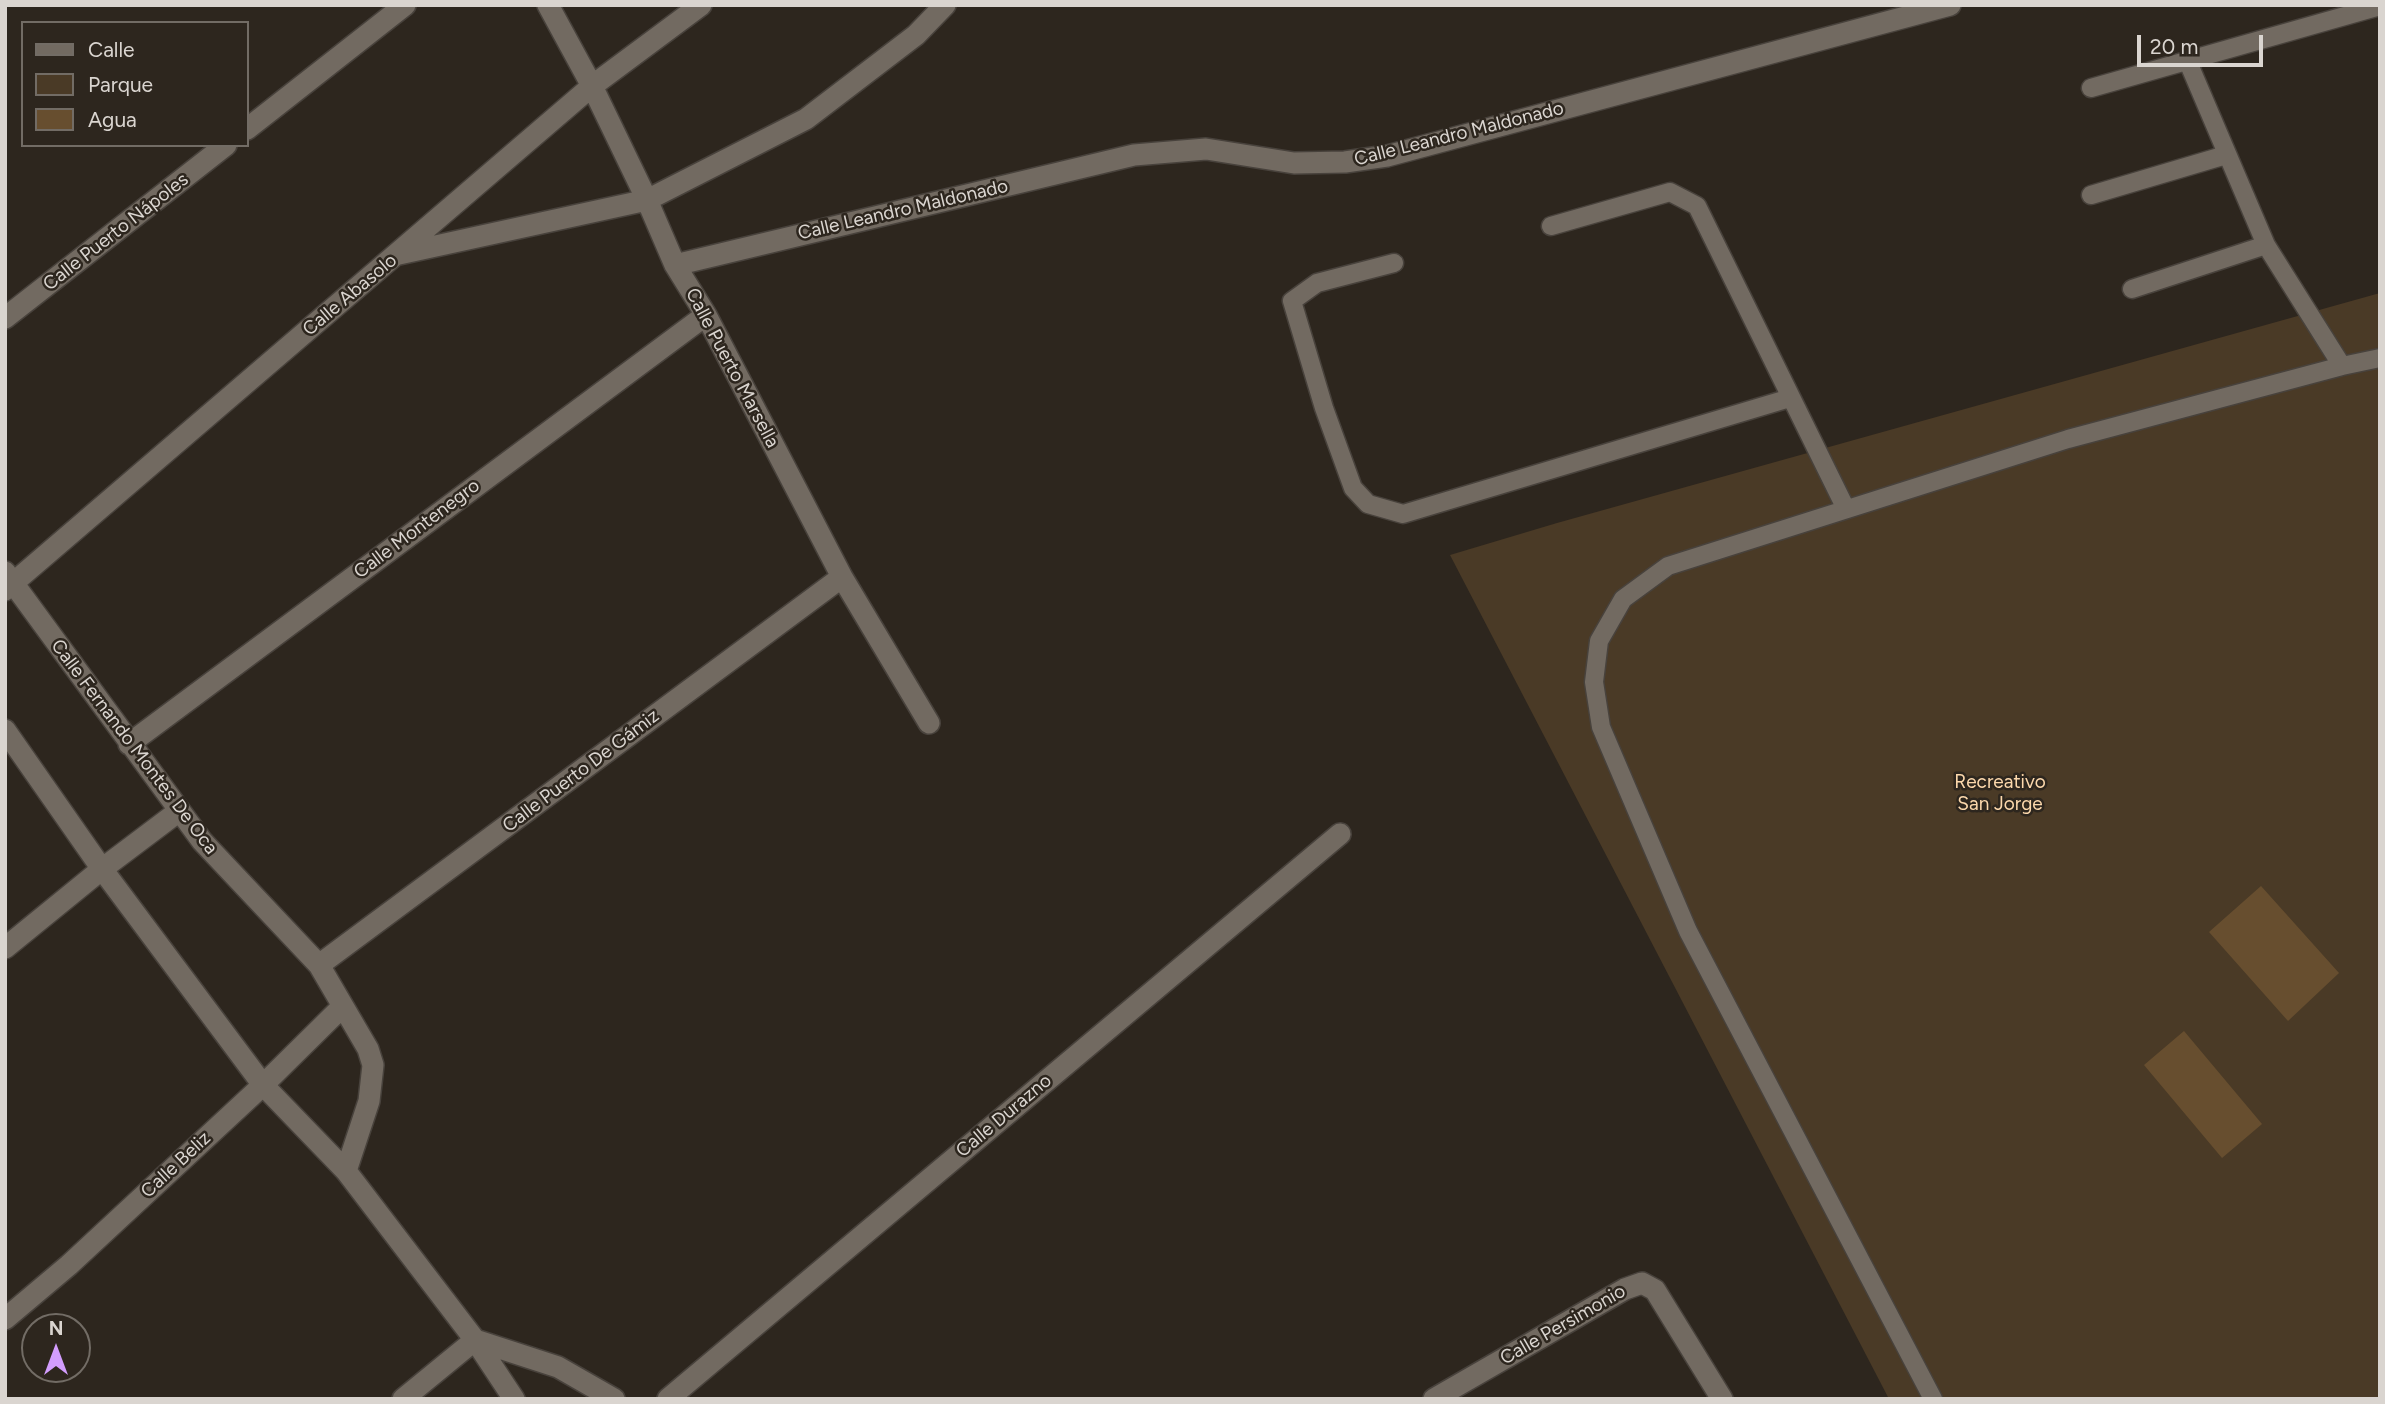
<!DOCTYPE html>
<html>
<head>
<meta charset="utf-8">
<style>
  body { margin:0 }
  #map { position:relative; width:2385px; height:1404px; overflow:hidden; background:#2d261e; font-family:Figtree,sans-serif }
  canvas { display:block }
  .frame { position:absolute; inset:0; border:7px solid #dad5d0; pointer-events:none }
  .legend { position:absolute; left:21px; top:21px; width:228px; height:126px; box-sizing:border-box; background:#2d261e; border:2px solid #726c65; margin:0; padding:9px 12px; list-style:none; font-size:21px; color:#dad5d0 }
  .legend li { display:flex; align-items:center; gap:14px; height:35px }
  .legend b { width:35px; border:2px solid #726c65 }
  .north { position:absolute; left:21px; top:1313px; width:70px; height:70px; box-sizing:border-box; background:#2d261e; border:2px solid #726c65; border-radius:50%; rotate:0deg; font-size:19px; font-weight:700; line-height:28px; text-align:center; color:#dad5d0 }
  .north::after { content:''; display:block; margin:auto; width:24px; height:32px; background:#d29dfd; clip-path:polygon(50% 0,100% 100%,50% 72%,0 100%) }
  .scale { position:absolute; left:2137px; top:35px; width:126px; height:32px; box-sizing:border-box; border:4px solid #dad5d0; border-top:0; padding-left:9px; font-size:21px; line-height:24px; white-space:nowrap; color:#dad5d0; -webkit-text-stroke:5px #2d261e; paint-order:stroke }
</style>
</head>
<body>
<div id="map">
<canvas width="2385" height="1404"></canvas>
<div class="frame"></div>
<ul class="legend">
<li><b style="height:9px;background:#726a61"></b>Calle</li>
<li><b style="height:19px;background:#4a3a26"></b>Parque</li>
<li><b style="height:19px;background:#674e2f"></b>Agua</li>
</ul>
<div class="north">N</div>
<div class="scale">20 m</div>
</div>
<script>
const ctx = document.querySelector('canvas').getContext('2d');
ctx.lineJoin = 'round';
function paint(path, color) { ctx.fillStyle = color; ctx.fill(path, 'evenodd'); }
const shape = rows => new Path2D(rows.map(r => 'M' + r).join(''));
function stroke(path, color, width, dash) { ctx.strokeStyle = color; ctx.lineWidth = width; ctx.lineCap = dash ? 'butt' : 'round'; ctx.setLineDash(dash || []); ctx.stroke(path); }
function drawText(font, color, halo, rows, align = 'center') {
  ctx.font = font + ' Figtree,sans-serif'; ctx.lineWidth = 5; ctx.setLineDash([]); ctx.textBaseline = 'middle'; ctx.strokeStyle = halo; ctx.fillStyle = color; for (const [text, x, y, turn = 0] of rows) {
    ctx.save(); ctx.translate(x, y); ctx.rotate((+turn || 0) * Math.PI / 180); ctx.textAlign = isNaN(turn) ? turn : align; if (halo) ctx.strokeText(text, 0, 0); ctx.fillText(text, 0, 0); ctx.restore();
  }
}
paint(shape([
  [2380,293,2380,1399,1889,1399,1450,555,1557,523]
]), '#4a3a26');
paint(shape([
  [2261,886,2339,973,2288,1021,2209,932],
  [2184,1031,2262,1124,2222,1158,2144,1065]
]), '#674e2f');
const lane = shape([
  [2188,62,2266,245,2342,366],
  [2091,88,2380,6],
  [2091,195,2226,155],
  [1551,226,1670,192,1697,206,1846,509],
  [1394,263,1317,283,1292,301,1324,408,1353,488,1368,504,1403,514,1790,398],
  [2132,289,2266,245],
  [1933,1399,1688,931,1601,727,1594,682,1599,641,1623,599,1668,566,2068,439,2342,366,2380,358]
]);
const street = shape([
  [548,5,592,86,647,200,675,265,706,315,842,577,929,723],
  [247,129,405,5],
  [399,254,647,200,806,119,916,35,945,5],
  [675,265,1134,155,1206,149,1294,163,1345,162,1387,156,1950,5],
  [5,318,226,145],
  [5,572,202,841,319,965,368,1049,373,1065,369,1101,346,1171],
  [5,590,592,86,701,5],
  [5,730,102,869,263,1085,346,1171,475,1340,514,1399],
  [129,744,706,315],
  [5,948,102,869,179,811],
  [319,965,842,577],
  [5,1319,69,1265,263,1085,342,1007],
  [403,1399,475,1340,558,1367,614,1399],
  [668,1399,1340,834],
  [1434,1399,1625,1289,1642,1283,1655,1290,1722,1399]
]);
stroke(lane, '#48423c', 21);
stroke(street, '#48423c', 24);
stroke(lane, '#726a61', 18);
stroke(street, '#726a61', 21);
drawText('19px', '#dad5d0', '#2d261e', [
  ["Calle Leandro Maldonado",1459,134,-14],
  ["Calle Leandro Maldonado",903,210,-13],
  ["Calle Puerto Nápoles",116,232,-38],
  ["Calle Abasolo",350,295,-40],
  ["Calle Puerto Marsella",732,368,62],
  ["Calle Montenegro",417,529,-37],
  ["Calle Fernando Montes De Oca",134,747,53],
  ["Calle Puerto De Gámiz",581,771,-37],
  ["Calle Durazno",1004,1116,-40],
  ["Calle Beliz",176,1165,-43],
  ["Calle Persimonio",1563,1325,-30]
]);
drawText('19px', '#fcd8ac', '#2d261e', [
  ["Recreativo",2000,782],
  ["San Jorge",2000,804]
]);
</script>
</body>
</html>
